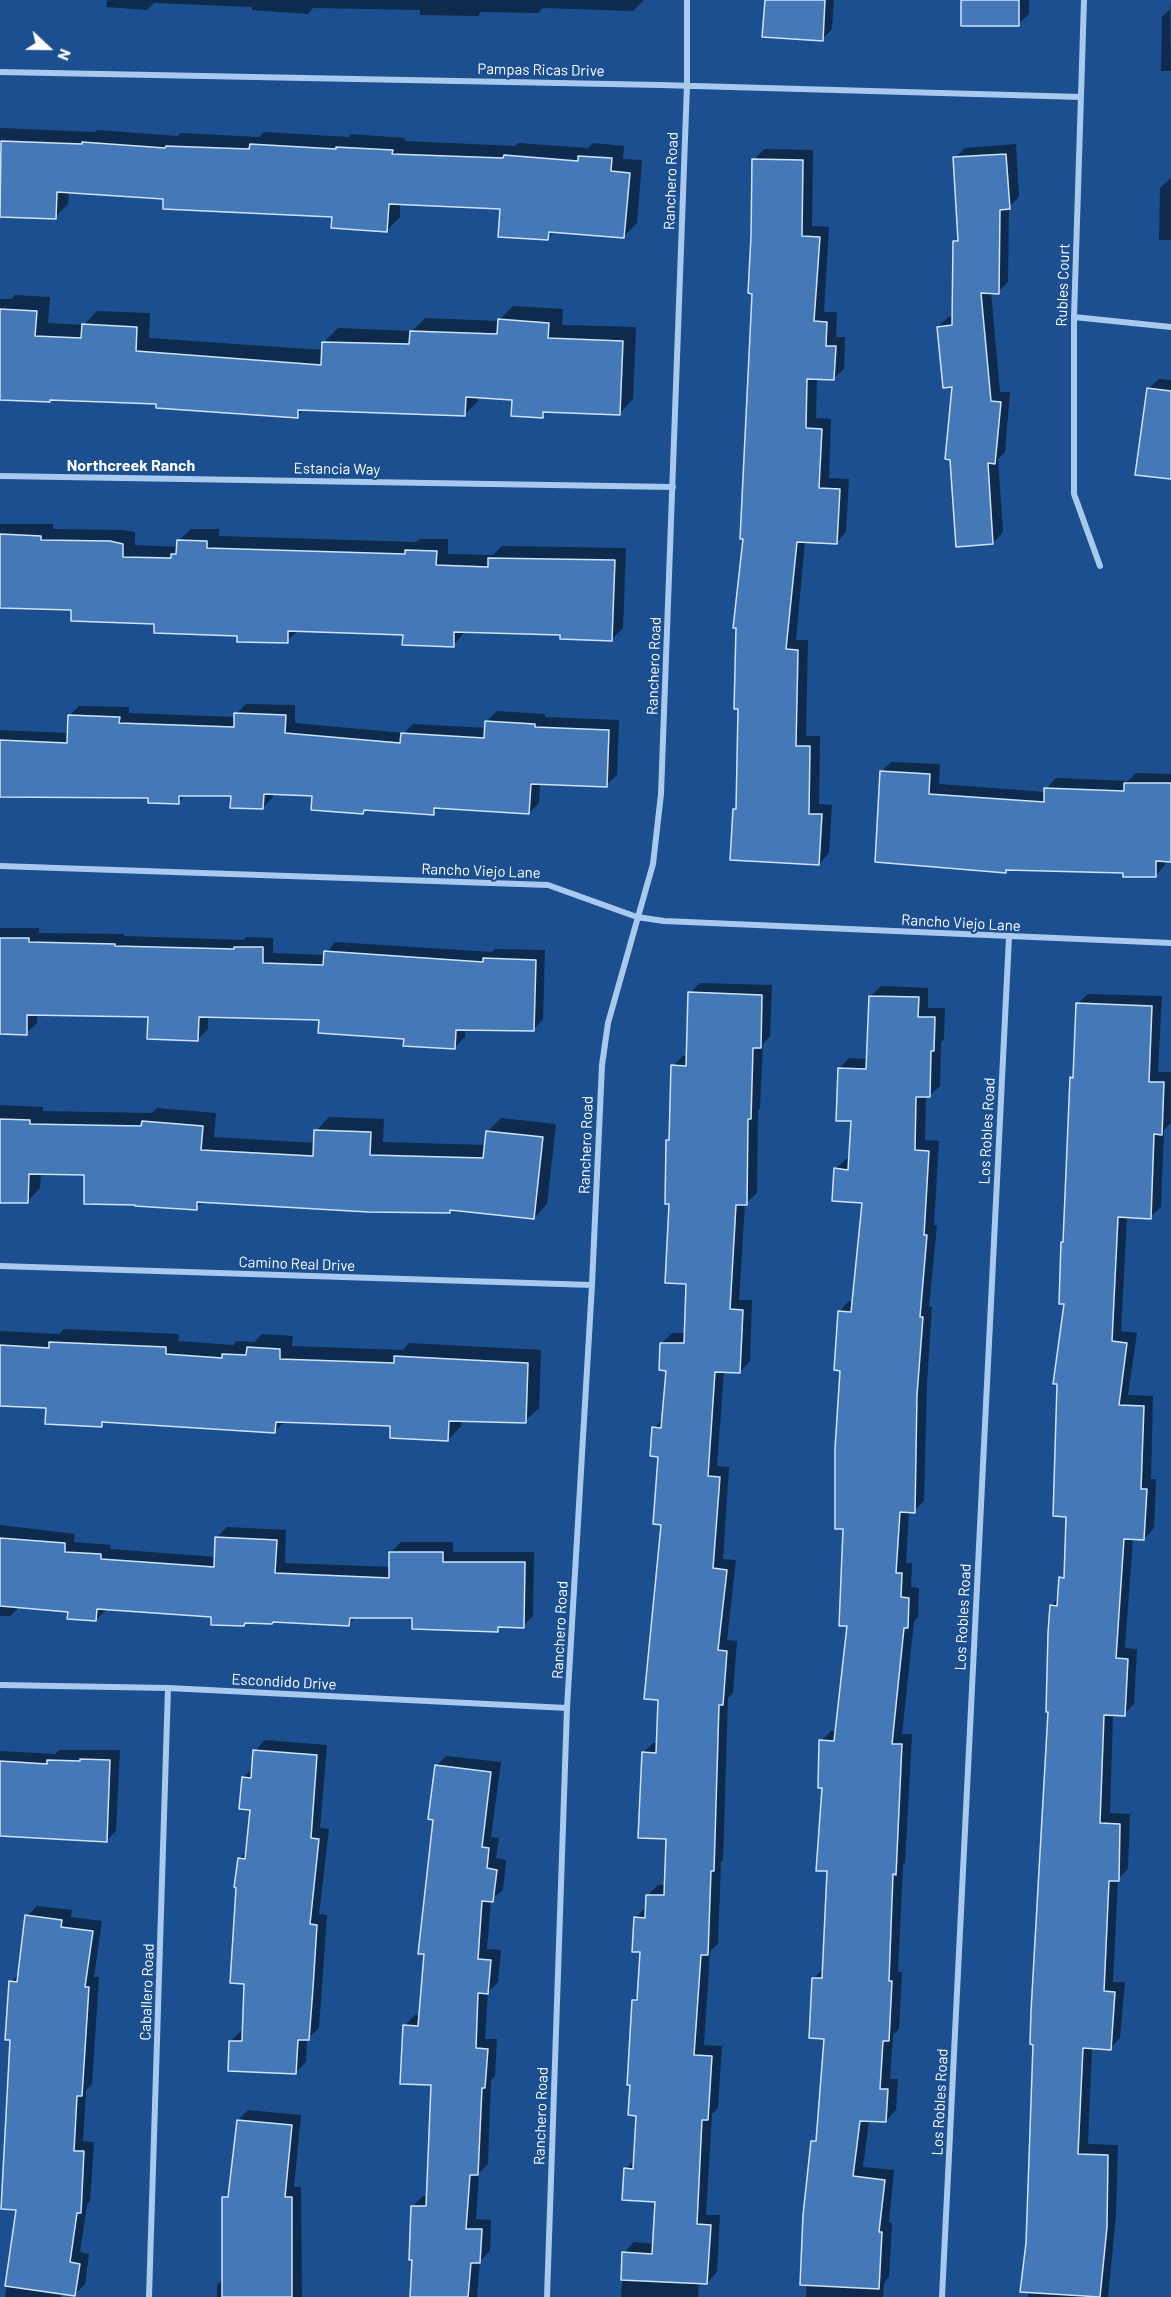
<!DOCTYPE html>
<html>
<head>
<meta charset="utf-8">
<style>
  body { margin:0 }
  #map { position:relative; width:1171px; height:2297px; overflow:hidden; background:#1b4f8f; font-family:Barlow,sans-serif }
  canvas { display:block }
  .north { position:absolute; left:18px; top:18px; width:60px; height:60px; -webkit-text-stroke:4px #1b4f8f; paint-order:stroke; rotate:112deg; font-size:16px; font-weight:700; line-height:24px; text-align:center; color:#fff }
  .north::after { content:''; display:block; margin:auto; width:21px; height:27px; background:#fff; clip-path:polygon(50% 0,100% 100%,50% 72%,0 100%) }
</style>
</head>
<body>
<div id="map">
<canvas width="1171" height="2297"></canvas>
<div class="north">N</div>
</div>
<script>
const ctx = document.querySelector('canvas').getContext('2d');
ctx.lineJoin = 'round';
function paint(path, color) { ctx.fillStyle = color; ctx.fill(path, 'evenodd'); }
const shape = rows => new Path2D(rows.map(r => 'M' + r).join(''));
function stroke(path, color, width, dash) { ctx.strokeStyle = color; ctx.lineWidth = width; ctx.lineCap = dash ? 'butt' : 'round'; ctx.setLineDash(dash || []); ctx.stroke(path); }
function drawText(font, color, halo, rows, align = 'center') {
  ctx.font = font + ' Barlow,sans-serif'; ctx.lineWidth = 4.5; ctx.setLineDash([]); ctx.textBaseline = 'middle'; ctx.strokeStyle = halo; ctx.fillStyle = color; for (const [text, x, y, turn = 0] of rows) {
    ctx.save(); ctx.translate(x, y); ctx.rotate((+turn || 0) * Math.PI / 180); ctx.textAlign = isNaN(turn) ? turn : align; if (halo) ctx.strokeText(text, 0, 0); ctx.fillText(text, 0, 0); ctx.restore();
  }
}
paint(shape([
  [107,0,644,0,633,11,543,8,538,13,481,12,478,16,420,15,420,10,313,8,308,14,252,10,252,7,154,3,147,10,106,7],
  [766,0,834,0,832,29,822,39],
  [963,0,1029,0,1029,14,1018,24],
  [1170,0,1171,71,1161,71,1162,17,1170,9],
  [0,128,95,132,97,130,178,136,180,133,259,137,264,132,349,137,351,134,405,138,405,141,515,146,518,143,588,148,593,143,624,146,623,159,642,160,637,223,624,236,555,231,547,239,501,208,400,203,400,217,387,230,333,215,165,198,69,191,68,204,55,217,0,216],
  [1016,144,1019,197,1009,207,1008,282,998,292,991,292,1000,392,1010,392,1005,452,998,459,1003,532,993,543,938,327,948,317,953,316,955,242,959,237,955,158,965,148],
  [764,149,813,150,812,226,829,227,824,312,837,312,836,337,845,337,844,369,833,379,817,378,816,418,831,419,829,478,849,479,846,532,836,543,805,541,796,640,808,640,806,736,820,736,819,804,832,805,829,853,819,864,734,810,737,807,753,292,754,160],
  [1171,178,1171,240,1159,240,1160,188],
  [15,295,50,297,48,323,84,325,97,311,150,313,149,338,323,350,324,342,338,328,412,331,425,318,498,321,513,306,563,309,562,325,636,327,633,399,620,413,548,411,542,416,514,399,478,396,478,401,464,415,305,409,297,416,158,403,52,398,50,401,0,399,0,299,11,299],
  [1159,379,1171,380,1171,478,1148,389],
  [0,524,53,524,53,529,123,530,135,532,135,545,178,547,178,541,191,529,219,529,219,536,416,542,419,539,448,539,448,554,493,555,502,546,626,548,623,628,611,640,562,634,465,631,453,646,404,634,299,630,287,641,73,609,0,606],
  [246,704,295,705,295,723,404,733,413,724,486,728,487,721,497,711,545,714,545,717,619,720,617,775,606,785,540,783,539,803,529,813,439,807,433,813,366,809,363,813,314,795,273,793,273,797,263,807,232,794,186,794,178,803,150,796,0,795,0,730,68,733,69,716,79,706,129,707,129,713,236,717,236,714],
  [891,762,940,764,939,784,1045,792,1046,789,1056,778,1128,781,1136,773,1171,774,1171,860,1165,860,1165,865,1155,876,1125,871,1008,869,1006,871,881,772],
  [0,928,39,928,39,933,124,934,124,936,244,940,246,937,273,938,273,953,325,955,335,942,492,952,495,949,545,950,543,1019,533,1030,465,1028,465,1037,454,1048,320,1019,208,1016,208,1029,198,1039,149,1016,37,1013,37,1023,26,1033,0,1033],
  [700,983,772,985,770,1036,763,1044,760,1108,758,1110,757,1193,745,1204,739,1300,752,1300,750,1361,740,1372,724,1371,717,1466,729,1467,723,1559,736,1560,727,1640,737,1641,733,1693,728,1698,723,1860,721,1862,718,1944,710,1951,704,2045,722,2046,718,2108,712,2114,706,2215,720,2215,717,2272,707,2283,699,2282,698,2297,621,2297,624,2253,634,2242,654,2244,656,2201,626,2169,635,2159,638,2114,633,2000,639,1994,641,1951,635,1918,646,1907,648,1895,658,1885,666,1885,668,1838,643,1753,653,1743,658,1743,662,1523,660,1456,654,1428,664,1418,667,1369,662,1343,672,1333,686,1333,688,1282,671,1202,667,1141,670,1138,673,1066,683,1056,687,1056,690,993],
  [881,986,928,988,928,1008,945,1008,944,1039,941,1042,940,1086,929,1096,926,1096,925,1140,939,1141,934,1225,937,1225,929,1307,932,1307,927,1384,924,1501,914,1511,909,1511,906,1563,912,1563,911,1587,919,1588,918,1617,914,1621,902,1734,912,1734,905,1863,903,1865,898,1972,902,1972,899,2029,893,2035,890,2079,898,2079,896,2110,886,2121,869,2120,863,2167,894,2170,889,2222,892,2223,889,2277,884,2283,883,2297,806,2297,813,2141,818,2136,825,2037,813,1979,824,1968,828,1870,821,1741,831,1731,837,1731,848,1625,839,1312,849,1301,854,1302,864,1201,835,1169,846,1159,850,1159,852,1120,839,1069,849,1058,868,1059,870,997],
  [1088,994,1162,996,1158,1072,1171,1072,1171,1123,1164,1130,1161,1207,1150,1217,1127,1216,1121,1331,1137,1333,1128,1395,1153,1396,1151,1479,1156,1479,1154,1528,1144,1539,1133,1538,1125,1648,1137,1649,1134,1704,1124,1714,1113,1714,1110,1813,1130,1814,1128,1869,1118,1879,1113,1982,1125,1982,1120,2038,1110,2048,1092,2047,1088,2144,1118,2145,1116,2215,1108,2297,1028,2297,1027,2243,1050,1711,1051,1606,1059,1598,1061,1578,1066,1573,1065,1240,1071,1078,1075,1074,1077,1004],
  [0,1105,43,1107,43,1111,152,1113,157,1108,216,1113,214,1137,315,1143,316,1131,329,1117,384,1119,383,1142,486,1145,488,1131,501,1118,556,1124,547,1204,534,1218,452,1209,449,1212,203,1201,196,1208,86,1173,41,1172,40,1188,27,1202,0,1201],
  [64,1329,179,1334,178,1341,233,1345,237,1341,254,1342,262,1334,293,1336,292,1346,403,1350,409,1343,541,1350,539,1408,525,1421,462,1419,461,1426,448,1440,392,1425,285,1421,275,1431,106,1421,102,1425,48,1407,0,1404,0,1331,59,1334],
  [0,1525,75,1534,74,1542,111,1545,110,1549,216,1557,216,1538,227,1527,286,1530,285,1563,390,1567,391,1552,401,1542,453,1542,453,1552,534,1552,533,1616,523,1626,502,1626,497,1631,414,1616,357,1616,349,1624,274,1621,247,1621,244,1625,213,1616,107,1609,96,1620,70,1610,20,1606,10,1616,0,1616],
  [265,1740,327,1745,320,1828,329,1829,319,1914,327,1915,319,2028,307,2039,306,2062,296,2072,231,2041,241,2031,244,2031,246,1983,239,1859,247,1851,252,1809,243,1778,253,1768,255,1751],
  [59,1750,120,1750,116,1831,106,1841,0,1835,0,1751,55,1754],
  [446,1756,501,1762,491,1837,499,1838,496,1858,506,1860,503,1890,491,1900,487,1949,501,1950,498,1982,488,1992,485,2039,497,2039,495,2076,491,2080,488,2164,479,2173,476,2219,491,2220,490,2251,480,2261,477,2297,411,2297,414,2258,413,2206,423,2196,428,2196,433,2084,404,2026,415,2015,421,2016,436,1766],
  [37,1906,72,1910,71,1917,102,1921,94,1977,99,1977,92,2084,86,2090,83,2141,94,2142,90,2201,87,2205,80,2252,89,2254,85,2284,75,2294,62,2293,61,2297,5,2297,18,2209,11,1982,19,1974,27,1916],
  [248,2110,301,2115,294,2187,301,2187,302,2297,217,2297,217,2285,224,2278,224,2198,230,2191,238,2120]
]), '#0007');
const building = shape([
  [765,0,825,0,823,41,762,37,765,0],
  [961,0,1019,0,1019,26,961,26,961,0],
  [1,141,82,144,82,142,165,148,166,146,249,149,250,144,336,149,336,147,393,150,392,154,503,158,504,155,578,161,578,156,612,158,611,171,630,173,624,238,549,232,548,240,498,237,500,209,389,204,387,232,331,228,332,217,163,209,163,199,57,192,56,219,0,217,1,141],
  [1006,154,1010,209,1000,210,999,294,981,293,991,401,1001,402,995,464,988,463,993,544,956,547,950,460,945,459,952,387,943,388,937,327,952,325,953,241,958,241,953,157,1006,154],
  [752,159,803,160,802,236,820,237,814,321,827,322,826,346,836,346,834,380,807,379,806,428,822,429,819,488,840,489,837,544,797,542,786,649,798,650,796,746,810,746,809,814,822,814,819,865,730,860,733,809,736,809,738,709,734,709,736,628,733,628,743,539,740,539,752,294,748,293,751,236,752,159],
  [0,309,37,311,35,336,81,338,82,324,137,327,136,351,321,365,322,342,409,344,410,331,497,334,498,319,549,323,548,338,623,341,620,415,543,412,543,418,511,416,512,400,466,397,465,416,298,410,298,418,156,408,156,404,50,400,50,402,0,400,0,309],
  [1147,388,1171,391,1171,479,1135,475,1147,388],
  [0,534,41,536,41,540,110,541,123,544,123,557,171,558,171,554,176,554,177,540,207,541,207,548,405,554,405,550,437,551,436,565,488,567,488,558,615,560,612,641,560,639,560,635,454,632,454,647,402,645,403,635,288,631,288,643,237,642,237,636,154,633,154,624,71,621,71,610,0,608,0,534],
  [234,713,286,715,285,733,400,743,401,733,484,738,485,721,535,724,535,727,609,730,607,787,531,784,529,814,434,808,434,815,364,810,363,814,311,810,312,796,264,794,263,809,230,808,231,796,179,796,179,804,148,803,148,798,0,797,0,740,67,743,68,715,120,717,119,723,234,727,234,713],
  [880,771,930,774,929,794,1044,802,1044,788,1124,791,1124,783,1171,783,1171,862,1156,861,1156,877,1123,877,1123,873,1006,870,1006,873,875,862,880,771],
  [0,938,29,938,29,942,115,944,115,946,234,949,234,947,263,947,263,963,323,965,324,951,483,962,483,958,536,960,534,1031,456,1030,455,1049,403,1046,404,1039,318,1033,319,1020,199,1017,198,1041,147,1039,148,1017,27,1015,27,1035,0,1034,0,938],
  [688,992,762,995,761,1048,753,1048,751,1119,748,1119,747,1205,736,1205,730,1309,743,1310,740,1373,715,1372,708,1476,720,1477,713,1568,727,1570,718,1650,727,1651,723,1705,719,1705,714,1871,711,1871,708,1955,701,1955,694,2055,712,2056,708,2120,702,2120,697,2224,711,2225,707,2284,621,2280,622,2252,652,2254,655,2202,622,2200,624,2168,633,2169,636,2116,628,2115,630,2085,627,2085,632,2000,637,2000,640,1952,632,1952,634,1917,645,1918,646,1895,664,1895,666,1839,638,1838,642,1752,656,1753,658,1700,644,1699,661,1525,653,1524,658,1457,650,1456,652,1427,661,1428,666,1371,659,1370,660,1343,684,1343,686,1284,665,1283,669,1204,665,1204,666,1140,669,1140,671,1065,686,1066,688,992],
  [869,996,919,997,918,1017,935,1017,934,1051,931,1051,930,1097,916,1097,915,1150,929,1151,924,1235,927,1235,920,1317,923,1317,917,1395,915,1513,900,1512,896,1573,902,1573,901,1597,909,1598,908,1628,904,1628,892,1744,902,1744,896,1875,893,1874,889,1981,892,1981,889,2041,883,2041,880,2089,888,2089,886,2122,860,2121,853,2176,885,2180,879,2232,882,2232,879,2289,800,2285,803,2215,811,2141,816,2141,824,2039,809,2038,812,1978,822,1978,827,1871,816,1871,822,1788,818,1788,819,1740,834,1741,847,1626,839,1626,843,1529,835,1529,835,1448,840,1371,834,1370,838,1311,851,1312,862,1203,832,1201,834,1168,848,1170,851,1121,836,1121,838,1068,866,1069,869,996],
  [1076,1003,1152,1006,1149,1082,1164,1082,1162,1135,1154,1134,1151,1219,1118,1217,1112,1341,1127,1343,1119,1405,1144,1406,1141,1489,1147,1489,1144,1540,1124,1539,1116,1658,1128,1659,1125,1716,1104,1715,1100,1823,1120,1824,1119,1881,1109,1881,1104,1991,1115,1992,1111,2050,1083,2048,1078,2154,1108,2155,1107,2227,1100,2297,1020,2292,1026,2243,1033,2045,1030,2044,1031,2011,1048,1712,1046,1712,1048,1633,1050,1605,1057,1606,1059,1577,1064,1578,1066,1517,1053,1516,1057,1384,1053,1384,1064,1304,1059,1304,1061,1242,1063,1242,1070,1077,1073,1078,1076,1003],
  [0,1119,30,1120,30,1124,141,1126,142,1121,203,1126,201,1150,313,1156,314,1130,371,1132,370,1155,483,1158,486,1131,543,1137,534,1219,450,1210,450,1213,368,1212,197,1202,197,1210,135,1206,135,1205,84,1204,84,1175,29,1174,28,1203,0,1203,0,1119],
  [49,1342,166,1347,166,1354,222,1358,222,1354,246,1355,247,1347,280,1349,280,1359,394,1363,394,1356,528,1363,526,1423,449,1421,448,1441,390,1438,390,1426,276,1422,275,1433,102,1422,102,1427,45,1424,46,1408,0,1406,0,1345,49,1348,49,1342],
  [215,1537,277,1540,275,1573,389,1578,389,1552,443,1552,443,1562,525,1562,524,1628,498,1627,498,1632,412,1629,412,1618,350,1618,349,1626,273,1622,272,1624,245,1623,244,1626,211,1625,211,1617,97,1609,96,1621,67,1619,68,1612,0,1606,0,1538,65,1543,65,1552,101,1554,101,1559,214,1567,215,1537],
  [253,1750,317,1755,311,1838,319,1839,310,1924,317,1925,313,1988,309,2040,298,2040,296,2074,228,2071,229,2041,242,2041,244,1984,230,1983,236,1888,234,1887,238,1858,245,1859,250,1810,239,1809,242,1777,251,1778,253,1750],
  [80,1759,110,1760,107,1842,0,1836,0,1761,47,1764,47,1760,80,1761,80,1759],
  [435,1765,491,1772,482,1847,489,1848,487,1868,497,1870,493,1902,482,1901,478,1959,491,1960,488,1994,478,1993,476,2048,488,2049,485,2088,482,2088,478,2175,470,2175,466,2229,482,2229,480,2263,471,2263,468,2297,410,2297,412,2260,409,2260,411,2206,426,2206,431,2085,400,2084,403,2025,418,2026,424,1954,418,1954,433,1820,428,1819,435,1765],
  [25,1915,62,1920,61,1927,93,1931,85,1987,89,1987,82,2096,77,2096,74,2151,84,2151,81,2213,77,2213,70,2262,80,2264,75,2296,5,2286,16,2210,1,2209,10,2040,5,2040,9,1981,17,1982,25,1915],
  [237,2120,292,2125,285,2197,292,2197,292,2297,222,2297,222,2197,228,2197,237,2120]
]);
paint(building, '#4478b7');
stroke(building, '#cfe3fa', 1.5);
stroke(shape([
  [1084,0,1074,317,1074,494,1100,566],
  [0,72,660,85,1081,97],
  [1074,317,1171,327],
  [0,476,673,487],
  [0,866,548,885,637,917,664,921,1171,943],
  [0,1266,592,1285],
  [0,1685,168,1688,567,1708],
  [149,2297,168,1688],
  [547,2297,567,1708,592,1285,602,1065,608,1023,653,864,661,794,687,85,687,0],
  [942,2297,1009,937]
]), '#a9c9ee', 6);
drawText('15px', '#fff', '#1b4f8f', [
  ["Pampas Ricas Drive",541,70,1],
  ["Ranchero Road",671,181,-88],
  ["Rubles Court",1063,285,-88],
  ["Estancia Way",337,469,1],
  ["Ranchero Road",654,666,-88],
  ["Rancho Viejo Lane",481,871,2],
  ["Rancho Viejo Lane",961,923,3],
  ["Los Robles Road",987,1131,-87],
  ["Ranchero Road",586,1145,-88],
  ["Camino Real Drive",297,1264,2],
  ["Los Robles Road",963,1617,-87],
  ["Ranchero Road",560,1630,-87],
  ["Escondido Drive",284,1682,3],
  ["Caballero Road",147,1992,-88],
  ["Los Robles Road",940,2102,-87],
  ["Ranchero Road",541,2116,-88]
]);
drawText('bold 16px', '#fff', '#1b4f8f', [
  ["Northcreek Ranch",131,466]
]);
</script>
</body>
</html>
